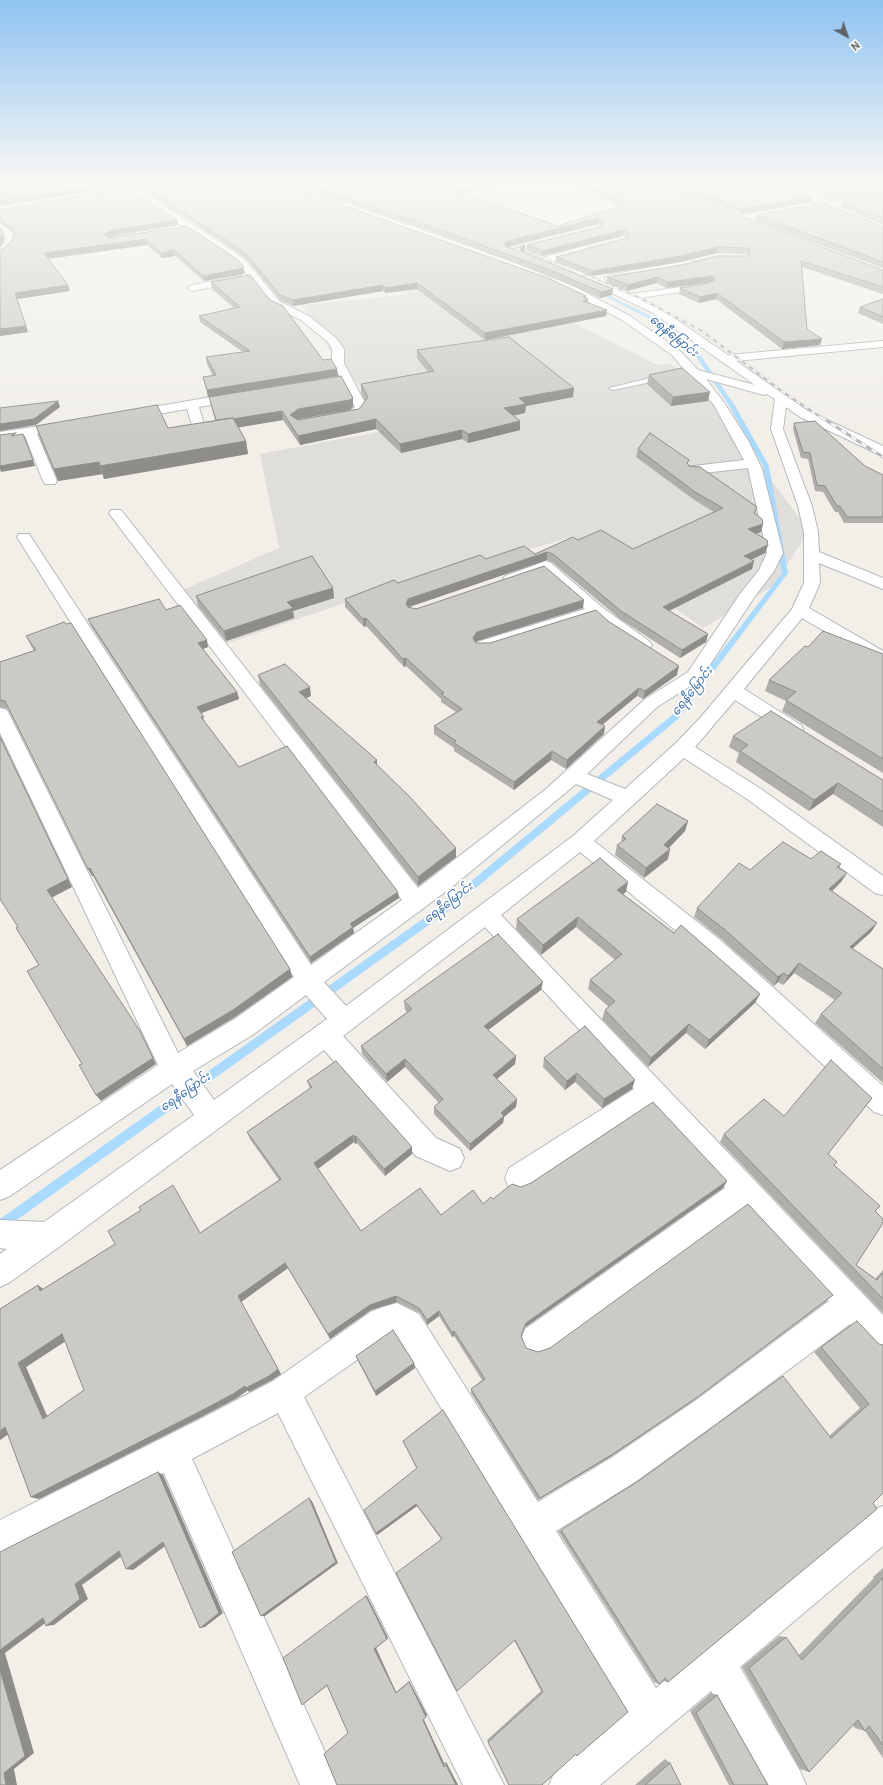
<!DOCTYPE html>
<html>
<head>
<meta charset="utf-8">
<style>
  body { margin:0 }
  #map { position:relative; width:883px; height:1785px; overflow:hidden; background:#f1efe8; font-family:Overpass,sans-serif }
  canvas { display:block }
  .north { position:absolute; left:827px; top:16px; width:40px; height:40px; -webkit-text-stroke:3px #fff; paint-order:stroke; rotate:140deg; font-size:11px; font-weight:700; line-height:16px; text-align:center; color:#5f6368 }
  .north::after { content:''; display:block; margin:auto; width:14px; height:18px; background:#5f6368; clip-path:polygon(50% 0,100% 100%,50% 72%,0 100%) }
</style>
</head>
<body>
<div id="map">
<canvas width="883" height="1785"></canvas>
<div class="north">N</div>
</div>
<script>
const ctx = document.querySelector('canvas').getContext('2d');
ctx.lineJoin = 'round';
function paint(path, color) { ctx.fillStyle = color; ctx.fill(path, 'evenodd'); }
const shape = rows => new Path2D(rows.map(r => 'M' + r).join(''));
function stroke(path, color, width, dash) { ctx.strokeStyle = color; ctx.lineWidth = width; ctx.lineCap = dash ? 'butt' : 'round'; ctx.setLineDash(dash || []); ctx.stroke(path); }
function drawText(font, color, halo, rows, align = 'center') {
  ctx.font = font + ' Overpass,"Noto Sans Myanmar",sans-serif'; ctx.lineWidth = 4; ctx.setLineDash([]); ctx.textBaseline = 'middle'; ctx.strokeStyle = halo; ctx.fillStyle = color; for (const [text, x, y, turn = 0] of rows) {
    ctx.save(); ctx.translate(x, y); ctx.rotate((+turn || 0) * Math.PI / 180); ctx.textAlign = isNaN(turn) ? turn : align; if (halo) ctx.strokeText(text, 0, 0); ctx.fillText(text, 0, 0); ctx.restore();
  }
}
paint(shape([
  [390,275,572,322,657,365,671,364,725,405,756,460,809,531,773,586,703,628,574,537,406,582,228,643,193,621,180,591,279,548,260,454,395,429,329,349,302,305,410,294]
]), '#e0deda');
paint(shape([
  [598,290,657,319,701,356,734,404,769,466,788,573,678,719,447,912,0,1232,0,1219,441,906,672,715,782,573,763,466,728,404,697,358,653,321,597,292,598,290]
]), '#aadaff');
const lane = shape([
  [667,374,671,376,670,378,613,390,609,388,667,374]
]);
const street = shape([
  [128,186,134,186,237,254,247,262,280,302,309,316,336,338,344,349,344,363,367,407,359,417,335,422,329,418,331,415,351,411,355,407,343,383,314,389,308,385,310,382,340,377,332,363,332,349,328,342,301,320,272,306,241,266,231,258,128,190,128,186],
  [871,199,874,199,874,203,807,209,740,222,736,219,740,216,807,203,871,199],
  [345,203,510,261,577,288,630,316,680,351,698,370,755,385,653,313,581,278,586,275,589,276,630,294,711,283,712,285,707,288,640,298,661,309,728,355,883,341,883,347,736,361,808,411,883,446,883,455,878,454,800,417,786,407,783,429,812,506,818,532,819,552,883,578,883,589,819,563,820,583,809,608,883,651,883,663,877,662,802,618,744,689,801,725,803,729,801,733,794,735,787,733,735,700,695,747,761,789,883,876,883,895,875,893,747,799,684,758,594,841,719,939,883,1086,883,1115,874,1112,703,953,580,852,501,915,883,1315,883,1352,872,1348,850,1324,717,1423,635,1482,556,1531,656,1688,871,1511,883,1506,883,1546,740,1667,800,1771,806,1785,764,1785,711,1691,600,1785,549,1785,555,1771,627,1712,397,1336,394,1334,304,1397,504,1785,463,1785,278,1413,192,1459,340,1785,300,1785,164,1473,0,1556,0,1520,202,1418,273,1381,372,1311,383,1307,397,1303,419,1314,538,1502,611,1458,695,1401,829,1301,743,1208,547,1351,536,1355,525,1351,521,1340,525,1329,725,1188,650,1107,529,1188,519,1192,509,1188,505,1178,509,1168,634,1089,485,927,343,1036,436,1138,460,1149,464,1158,460,1167,450,1171,416,1156,324,1050,59,1247,10,1282,0,1287,0,1254,7,1249,0,1248,0,1220,44,1222,194,1115,172,1084,10,1196,0,1200,0,1170,158,1065,0,733,0,708,7,710,9,714,178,1053,236,1018,294,977,17,537,19,534,29,534,31,537,311,965,402,900,111,516,109,513,111,510,121,510,418,888,546,789,645,699,688,672,740,594,759,570,767,553,748,468,694,474,689,473,687,470,689,467,694,466,744,460,714,405,672,355,622,320,569,292,504,265,342,208,341,206,345,203],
  [706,379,764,395,767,394,775,399,771,429,798,506,804,532,804,583,792,609,700,718,676,743,625,789,587,774,657,707,700,680,753,599,774,571,783,553,762,469,749,442,725,404,706,379],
  [576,784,613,800,573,836,346,1006,324,982,452,887,576,784],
  [306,995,327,1019,214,1100,193,1071,254,1034,306,995],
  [0,223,15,235,13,245,4,254,1,255,0,248,6,242,6,236,0,230,0,223],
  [585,246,588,247,588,251,542,264,537,261,539,259,585,246],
  [693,260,698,263,696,265,609,281,604,278,609,275,693,260],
  [241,276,244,277,246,279,244,281,192,291,187,288,192,285,241,276],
  [240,392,246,396,244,399,199,407,204,425,198,429,192,425,187,409,130,419,124,415,130,411,240,392],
  [67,422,71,423,73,426,71,429,37,434,57,481,55,484,45,484,43,481,25,436,0,440,0,432,67,422],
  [546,561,551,563,603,608,649,641,652,645,649,649,643,650,637,649,593,616,489,650,483,651,477,650,474,646,477,642,585,609,544,572,511,584,505,582,503,579,505,576,546,561]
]);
const secondary = shape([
  [146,184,163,184,159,186,100,196,96,194,100,192,146,184]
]);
stroke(lane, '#b5b8bc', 2);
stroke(street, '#b5b8bc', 2);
stroke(secondary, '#b6babf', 2);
paint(lane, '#fff');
paint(street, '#fff');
paint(secondary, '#fff');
const railFar2 = shape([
  [499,242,565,266],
  [582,273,616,288]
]);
const railFar1 = shape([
  [614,287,636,296,702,331,780,390,822,418]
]);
const rail = shape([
  [821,417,883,457]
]);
stroke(railFar2, '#b6b7b8', 1.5);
stroke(railFar1, '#b6b7b8', 2.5);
stroke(rail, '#b6b7b8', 3);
stroke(railFar2, '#fff', 1, [3.5]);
stroke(railFar1, '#fff', 1.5, [4.5]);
stroke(rail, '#fff', 2, [6]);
paint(shape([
  [289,184,505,184,464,193,557,226,621,206,573,184,656,184,883,270,883,294,802,267,807,329,820,345,782,349,716,299,699,303,679,294,680,288,709,283,711,282,666,288,657,283,627,291,606,283,607,277,749,256,749,255,745,254,717,253,680,262,591,276,556,262,556,257,627,238,627,237,623,236,542,256,526,251,527,245,601,226,598,224,507,247,512,249,525,245,525,251,523,252,613,289,612,295,600,298,555,278,415,226],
  [658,184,795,184,811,202,741,214],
  [801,184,843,184,852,189,855,188,849,184,883,184,883,225,840,207,842,202,878,199,877,198,825,200],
  [142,185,586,296,586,298,588,303,606,316,485,340,417,289,385,293,383,291,293,306,281,301,248,261,238,253,143,190],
  [0,210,178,225,113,236,110,237,187,226,244,274,204,281,175,256,162,258,147,245,48,259,70,291,17,299,28,332,0,336,3,249,12,240,14,233,0,223],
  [757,215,883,227,883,268,756,221],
  [211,282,270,300,323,360,337,369,338,376,208,397,203,377,213,376,207,364,206,357,243,352,200,322,199,316,234,308,212,289],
  [883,299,883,324,858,313,860,307],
  [417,350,573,397,526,406,525,413,513,415,520,421,520,430,468,443,462,439,401,453,376,429,300,445,283,420,238,427,246,441,248,454,104,479,103,474,58,481,40,438,36,426,168,428,215,420,209,397,353,398,353,407,350,410,299,419,297,420,298,420,359,409,365,401,361,393,361,384,428,372,417,358],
  [649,375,708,401,671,406,647,384],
  [794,423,865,466,883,475,883,523,844,523,838,512,835,512,823,492,815,491,808,459,801,458,793,429],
  [638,449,688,464,689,466,757,507,755,514,763,524,761,532,756,534,768,545,765,553,751,560,754,561,752,569,669,611,708,634,706,642,680,658,620,619,552,562,547,560,409,607,416,609,583,608,477,641,476,642,476,643,490,643,608,621,677,675,643,699,637,696,602,725,604,734,566,769,551,760,514,790,454,751,454,748,434,734,434,726,456,712,441,702,441,699,406,666,404,667,366,626,364,627,345,607,345,599,398,583,486,559,535,554,578,540,633,549,714,512,693,499,636,457],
  [333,588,334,598,293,611,294,618,226,641,198,606,196,596],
  [166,610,208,647,203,649,237,692,239,699,201,713,205,722,239,767,399,898,353,928,354,933,311,963,91,626,88,619],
  [26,636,290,969,292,977,235,1017,187,1046,93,876,92,876,8,709,0,707,0,662,34,651,30,644],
  [808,647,883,654,883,773,782,711,786,701,765,691,769,680],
  [258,675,311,696,306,698,377,760,377,766,456,848,456,857,418,886,260,685],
  [733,736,883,780,883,827,833,794,809,811,736,762,739,753,729,747],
  [688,821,685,831,669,848,668,859,644,878,615,855,617,845,621,843,622,836],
  [811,859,841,864,839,868,847,873,841,882,832,891,877,923,871,932,852,949,883,969,883,1083,815,1023,821,1014,835,1000,794,973,783,985,778,982,774,986,720,938,694,917,697,908,750,870],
  [626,892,623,894,674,933,760,994,755,1003,705,1049,686,1033,648,1067,602,1019,605,1010,609,1007,588,989,590,980,615,960,576,927,541,955,516,929,517,919],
  [541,990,488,1030,516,1056,515,1064,497,1079,517,1099,516,1107,504,1117,503,1123,470,1151,434,1114,434,1107,439,1103,405,1067,387,1082,362,1054,361,1046,407,1012,405,1010,404,1001],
  [544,1058,632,1089,602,1108,575,1082,565,1090,543,1067],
  [307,1081,412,1154,385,1176,357,1143,355,1144,354,1142,318,1169,361,1231,441,1215,483,1204,521,1187,727,1181,723,1188,524,1328,521,1336,526,1348,538,1352,827,1301,694,1400,610,1457,538,1500,471,1393,471,1389,482,1380,454,1336,452,1337,439,1316,427,1325,420,1313,397,1302,371,1310,330,1339,288,1268,241,1302,281,1374,272,1380,249,1392,248,1390,237,1398,201,1417,39,1499,31,1497,8,1434,0,1440,0,1309,38,1285,43,1289,115,1244,177,1192,200,1233,279,1180,250,1139,247,1132,310,1089],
  [65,1341,84,1390,47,1416,26,1367],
  [784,1116,837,1162,834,1165,875,1211,856,1265,875,1279,883,1270,883,1313,720,1142,724,1134],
  [857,1321,883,1493,668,1682,662,1681,659,1684,654,1682,558,1531,561,1530,829,1436,860,1408,814,1352],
  [356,1356,415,1368,376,1396,358,1361],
  [443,1410,577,1756,575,1754,488,1742,487,1740,541,1691,514,1640,417,1506,377,1535,376,1533,417,1469,404,1444,403,1441],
  [883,1568,883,1758,865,1731,855,1728,853,1725,809,1772,800,1769,742,1667,779,1636,786,1637,799,1655,874,1578,873,1577],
  [366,1596,367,1596,388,1638,376,1648,396,1692,409,1681,427,1715,424,1720,444,1763,446,1762,458,1785,337,1785,324,1754,326,1752,348,1733,327,1686,302,1705],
  [711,1693,717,1695,768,1785,729,1785,690,1711],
  [665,1759,670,1763,681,1785,635,1785]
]), '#afaea9');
paint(shape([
  [106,184,138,184,0,206,0,201],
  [482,184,505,184,455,195,455,190],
  [813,197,811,202,741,214,742,209],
  [598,218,598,224,508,247,505,249,505,243,508,241],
  [177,220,178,225,113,236,107,240,105,234,111,230],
  [623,230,623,236,542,256,542,251],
  [3,231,4,237,4,241,0,247,0,239],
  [146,239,147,245,46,259,44,253],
  [525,245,525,251,520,254,521,248],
  [718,247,717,253,680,262,591,276,592,271],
  [174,250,175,256,162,258,161,253],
  [244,268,244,274,204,281,203,276],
  [713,276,712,282,666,288,667,282],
  [658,277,657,283,627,291,628,285],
  [417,283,417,289,385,293,385,288],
  [68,285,70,291,17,299,15,293],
  [383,285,383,291,293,306,293,300],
  [613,289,612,295,600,298,601,292],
  [717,293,716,299,699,303,700,297],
  [586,296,586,300,588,299,587,305,582,307,583,297],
  [607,310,606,316,485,340,485,333],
  [26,326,28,332,0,336,0,329],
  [822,339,820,345,782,349,784,342],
  [337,369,338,376,208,397,207,390],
  [574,388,573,397,526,406,525,413,503,418,504,408,519,398],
  [710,392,708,401,671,406,673,397],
  [353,398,353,407,350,410,299,419,292,424,290,415,298,409],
  [58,401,60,407,36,425,0,431,0,424],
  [282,411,283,420,218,431,216,421],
  [376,419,376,429,300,445,298,436],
  [520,421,520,430,468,443,468,434],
  [462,430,462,439,401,453,400,444],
  [246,441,248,454,104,479,100,466],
  [33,460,35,466,1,472,0,469,0,466],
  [99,462,103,474,58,481,54,469],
  [763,524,761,532,745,537,748,529],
  [768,545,765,553,742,564,744,556],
  [547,552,547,560,409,607,406,604,408,599],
  [754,561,752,569,661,615,663,607],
  [333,588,334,598,293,611,294,618,226,641,224,631,287,602],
  [584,600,583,608,477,641,472,646,473,638,477,632],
  [366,618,366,626,364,627,363,619],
  [708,634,706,642,680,658,682,650],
  [207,640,208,647,200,650,198,643],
  [406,658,406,666,404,667,403,659],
  [679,666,677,675,643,699,645,691],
  [310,687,311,696,300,701,299,692],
  [639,688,637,696,596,730,597,722],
  [237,692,239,699,199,714,197,707],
  [605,726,604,734,566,769,567,760],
  [0,736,72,887,51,898,47,890],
  [552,751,551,760,514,790,514,782],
  [377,760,377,770,374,762],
  [838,783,833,794,809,811,814,800],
  [688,821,685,831,661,856,664,845],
  [456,848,456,857,418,886,418,877],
  [670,849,668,859,644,878,646,868],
  [90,868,93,876,92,876,88,869],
  [847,873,841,882,824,899,829,889],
  [628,882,626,892,615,900,617,890],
  [398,892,399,898,353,928,354,933,311,963,310,957,350,924],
  [578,917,576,927,541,955,543,945],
  [877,923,871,932,844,956,850,947],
  [799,963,794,973,783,985,788,976],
  [290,969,292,977,235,1017,187,1046,184,1039],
  [783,973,778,982,774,986,778,977],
  [543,982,541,990,483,1034,484,1026],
  [760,994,755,1003,705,1049,709,1040],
  [689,1024,686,1033,648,1067,651,1058],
  [140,1031,156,1064,101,1101,96,1095],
  [516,1056,515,1064,492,1083,493,1075],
  [405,1059,405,1067,387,1082,386,1074],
  [577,1073,575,1082,565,1090,567,1081],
  [635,1080,632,1089,602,1108,604,1099],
  [517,1099,516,1107,504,1117,503,1123,470,1151,470,1144,501,1113],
  [353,1135,354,1142,316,1170,314,1163],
  [356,1136,357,1143,355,1144,354,1137],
  [412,1147,412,1154,385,1176,384,1169],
  [727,1181,723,1188,524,1328,520,1341,526,1323],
  [285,1263,288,1268,241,1302,281,1374,272,1380,249,1392,248,1390,237,1398,201,1417,39,1499,31,1497,245,1386,238,1296],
  [38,1285,44,1290,40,1291],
  [833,1295,694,1400,610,1457,538,1500,540,1498],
  [396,1296,397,1302,371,1310,330,1339,328,1334,370,1305],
  [439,1311,439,1316,427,1325,427,1320],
  [454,1331,454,1336,452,1337,452,1333],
  [62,1334,69,1339,26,1367,50,1423,43,1419,18,1363],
  [414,1363,415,1368,376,1396,375,1391],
  [5,1427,13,1431,0,1440,0,1431],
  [158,1472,163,1475,223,1613,205,1627,200,1628],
  [309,1498,312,1501,338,1563,265,1616,261,1616],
  [416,1504,417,1506,377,1535,376,1533],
  [163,1542,168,1544,133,1570,126,1569],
  [119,1551,126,1553,82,1585,88,1599,54,1625,46,1626,75,1584],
  [366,1596,367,1596,388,1638,376,1648,396,1692,396,1693,374,1649],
  [43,1618,52,1618,5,1653,34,1753,14,1769,17,1785,6,1785,4,1773,0,1670,0,1650],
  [409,1681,427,1715,426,1717,409,1682],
  [423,1718,444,1763,444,1767,423,1720],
  [446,1762,458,1785,456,1785,446,1765]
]), '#8f8d8a');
const building = shape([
  [0,184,106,184,0,201,0,184],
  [150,184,283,184,548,278,586,296,583,297,588,299,583,301,607,310,485,333,417,283,385,288,383,285,293,300,280,295,247,255,237,247,142,185,150,184],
  [304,184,482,184,455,190,557,226,628,204,584,184,656,184,883,270,883,287,801,261,807,329,822,339,784,342,717,293,700,297,680,288,709,283,715,280,713,276,667,282,658,277,628,285,607,277,681,265,718,256,749,256,750,249,747,248,718,247,681,256,592,271,556,257,627,238,628,232,623,230,542,251,527,245,602,226,604,222,598,218,508,241,505,243,505,246,512,249,525,245,521,248,521,251,613,289,601,292,555,272,414,220,304,184],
  [673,184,795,184,813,197,742,209,673,184],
  [810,184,843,184,852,189,861,186,858,184,883,184,883,219,842,202,879,199,880,194,878,192,827,195,810,184],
  [128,188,177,220,111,230,105,234,108,238,187,226,229,254,239,261,244,268,203,276,174,250,161,253,146,239,44,253,68,285,15,293,26,326,0,329,0,250,3,249,12,240,15,230,0,219,0,210,128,188],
  [823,203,883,227,883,262,757,215,823,203],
  [0,228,3,231,3,236,0,239,0,228],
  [250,275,270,300,283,306,323,360,331,359,337,369,207,390,203,377,216,375,206,357,250,351,199,316,240,307,211,282,250,275],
  [883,299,883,317,860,307,883,299],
  [509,337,574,388,519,398,526,404,504,408,520,421,468,434,462,430,400,444,376,419,298,436,282,411,233,419,233,418,216,420,209,397,341,376,353,398,350,400,298,409,290,415,298,420,359,409,368,397,361,384,434,371,417,350,509,337],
  [682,368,710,392,673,397,649,375,682,368],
  [58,401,34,419,0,424,0,408,58,401],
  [157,405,168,428,233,418,246,441,100,466,99,462,54,469,36,426,157,405],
  [815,421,865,466,883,475,883,517,847,517,840,506,837,506,825,486,817,485,810,453,803,452,794,423,815,421],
  [16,433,11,436,23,434,33,460,0,466,0,435,16,433],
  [650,433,689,460,687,463,689,466,700,467,757,507,754,513,762,519,763,524,748,529,767,540,768,545,744,556,754,561,663,607,708,634,682,650,621,611,553,554,547,552,408,599,406,604,408,607,416,609,544,566,584,600,477,632,473,638,476,643,490,643,596,610,608,621,679,666,645,691,639,688,597,722,605,726,567,760,552,751,514,782,454,743,456,741,434,726,462,709,441,694,444,693,406,658,403,659,366,618,363,619,345,599,394,580,398,583,480,555,486,559,524,546,535,554,573,537,578,540,601,530,633,549,723,508,695,492,638,449,650,433],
  [312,556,333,588,287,602,293,608,224,631,196,596,312,556],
  [159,599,166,610,180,605,207,640,198,643,237,692,197,707,204,717,201,717,239,767,287,746,398,892,350,924,353,927,310,957,88,619,159,599],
  [64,622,66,624,71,623,290,969,233,1010,184,1039,90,868,88,869,5,701,0,700,0,662,36,650,26,636,64,622],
  [823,631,883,654,883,759,786,700,796,692,769,680,805,646,808,647,823,631],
  [285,664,310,687,299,692,377,760,374,762,410,797,456,848,418,877,258,675,285,664],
  [771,711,881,779,883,780,883,812,838,783,814,800,740,751,748,745,733,736,771,711],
  [0,737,68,879,47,890,140,1031,153,1058,96,1095,79,1065,82,1064,27,971,39,965,16,928,18,927,0,899,0,737],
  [657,804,688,821,664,845,670,849,646,868,617,845,626,839,622,836,657,804],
  [783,842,811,859,821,851,841,864,837,867,847,873,829,889,877,923,850,947,883,969,883,1069,821,1014,842,993,799,963,788,976,783,973,778,977,724,929,697,908,739,863,750,870,783,842],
  [600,858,628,882,617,890,674,933,681,925,760,994,709,1040,689,1024,651,1058,605,1010,615,1001,590,980,622,954,578,917,543,945,517,919,600,858],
  [498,934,543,982,484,1026,516,1056,493,1075,517,1099,501,1113,504,1116,470,1144,434,1107,443,1099,405,1059,386,1074,361,1046,412,1009,404,1001,498,934],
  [585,1026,635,1080,604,1099,577,1073,567,1081,544,1058,585,1026],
  [831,1060,872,1098,828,1154,837,1162,834,1165,880,1206,875,1211,883,1219,883,1223,856,1265,877,1280,883,1273,883,1299,724,1134,764,1099,784,1116,831,1060],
  [336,1061,412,1147,384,1169,356,1136,354,1137,353,1135,314,1163,361,1231,420,1188,441,1215,473,1190,483,1204,491,1197,493,1199,512,1184,521,1187,531,1183,653,1102,727,1181,526,1323,521,1336,526,1348,538,1352,550,1348,748,1204,833,1295,699,1396,613,1454,540,1498,471,1389,485,1379,454,1331,452,1333,439,1311,427,1320,419,1308,396,1296,370,1305,328,1334,285,1263,238,1296,278,1369,269,1376,246,1388,245,1386,233,1394,197,1413,31,1497,5,1427,0,1431,0,1309,38,1285,40,1291,115,1244,108,1231,141,1210,139,1207,173,1185,200,1233,281,1179,247,1132,312,1087,307,1081,336,1061],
  [62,1334,84,1390,43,1419,18,1363,62,1334],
  [857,1321,879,1344,883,1345,883,1493,873,1503,877,1509,668,1682,665,1678,659,1684,561,1530,640,1480,783,1376,831,1438,869,1404,821,1347,857,1321],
  [393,1330,414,1363,375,1391,356,1356,393,1330],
  [443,1410,628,1712,577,1756,576,1754,542,1785,509,1785,488,1742,543,1692,515,1640,457,1691,396,1573,442,1539,416,1504,376,1533,364,1510,417,1468,403,1441,443,1410],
  [158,1472,219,1613,200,1628,163,1542,126,1569,119,1551,75,1584,80,1599,46,1626,43,1618,0,1650,0,1552,158,1472],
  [309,1498,336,1562,261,1616,232,1552,309,1498],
  [883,1578,883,1745,869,1726,865,1731,858,1720,809,1772,749,1668,786,1637,802,1660,883,1578],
  [366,1596,387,1639,374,1649,396,1693,409,1682,426,1717,423,1720,444,1767,446,1765,456,1785,337,1785,324,1754,348,1733,327,1685,302,1705,283,1658,366,1596],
  [0,1670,25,1756,4,1773,6,1785,0,1785,0,1670],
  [717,1695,768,1785,734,1785,696,1713,717,1695],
  [670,1763,681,1785,645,1785,670,1763]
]);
paint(building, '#cccac5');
stroke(building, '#8f8d8a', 1);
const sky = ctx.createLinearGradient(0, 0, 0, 434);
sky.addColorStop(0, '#8fc3f1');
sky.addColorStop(0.42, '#f9f8f5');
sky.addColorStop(1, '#f9f8f500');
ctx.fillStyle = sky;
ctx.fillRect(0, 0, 883, 434);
drawText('italic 12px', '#4174aa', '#fff', [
  ["ရေနီမြောင်း",673,337,39],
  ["ရေနီမြောင်း",693,692,-52],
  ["ရေနီမြောင်း",449,904,-38],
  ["ရေနီမြောင်း",186,1093,-35]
]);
</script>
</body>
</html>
